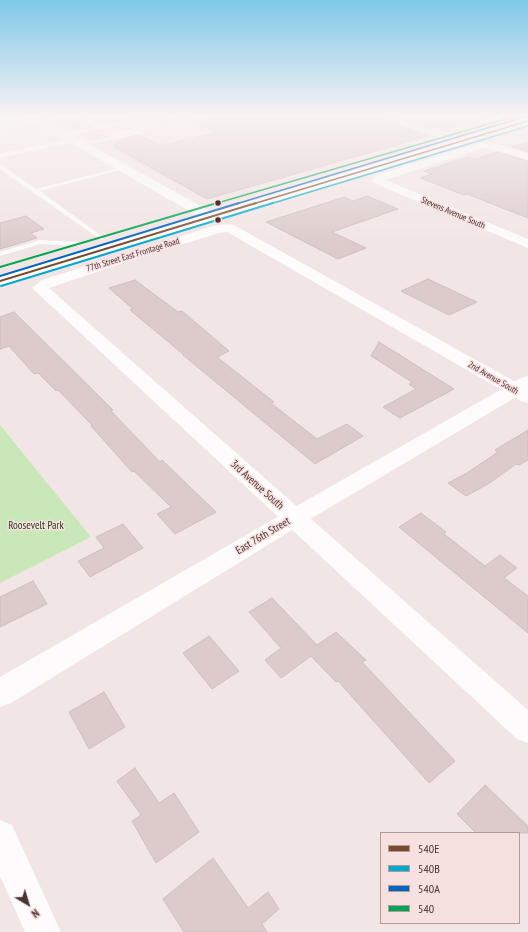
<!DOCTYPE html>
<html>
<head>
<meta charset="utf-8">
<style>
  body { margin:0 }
  #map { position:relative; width:528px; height:932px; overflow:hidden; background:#f2e5e5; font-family:"PT Sans Narrow",sans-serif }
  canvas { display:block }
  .legend { position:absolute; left:380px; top:832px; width:140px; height:92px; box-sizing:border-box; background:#f7e0e0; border:1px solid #b19b9b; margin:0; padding:5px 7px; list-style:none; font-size:12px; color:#493333 }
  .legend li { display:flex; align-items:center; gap:8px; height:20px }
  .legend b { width:20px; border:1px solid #b19b9b }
  .north { position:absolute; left:8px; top:884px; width:40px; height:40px; -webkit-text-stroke:3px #f7e0e0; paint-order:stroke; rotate:142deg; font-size:11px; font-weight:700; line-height:16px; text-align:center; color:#493333 }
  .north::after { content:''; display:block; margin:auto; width:14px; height:18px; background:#493333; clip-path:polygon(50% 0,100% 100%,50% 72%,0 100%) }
</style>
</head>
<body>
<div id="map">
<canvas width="528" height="932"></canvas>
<ul class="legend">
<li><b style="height:5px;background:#7a4b2a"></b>540E</li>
<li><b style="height:5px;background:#00a9ce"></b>540B</li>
<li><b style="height:5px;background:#0065bd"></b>540A</li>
<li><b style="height:5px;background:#00a651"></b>540</li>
</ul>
<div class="north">N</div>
</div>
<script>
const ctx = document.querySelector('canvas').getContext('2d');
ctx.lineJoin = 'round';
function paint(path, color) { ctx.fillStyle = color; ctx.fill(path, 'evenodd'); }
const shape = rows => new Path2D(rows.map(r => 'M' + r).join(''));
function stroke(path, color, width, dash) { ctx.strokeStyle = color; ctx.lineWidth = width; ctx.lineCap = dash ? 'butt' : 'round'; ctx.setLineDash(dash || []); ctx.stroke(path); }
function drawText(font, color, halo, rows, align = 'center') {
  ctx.font = font + ' "PT Sans Narrow",sans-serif'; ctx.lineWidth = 3; ctx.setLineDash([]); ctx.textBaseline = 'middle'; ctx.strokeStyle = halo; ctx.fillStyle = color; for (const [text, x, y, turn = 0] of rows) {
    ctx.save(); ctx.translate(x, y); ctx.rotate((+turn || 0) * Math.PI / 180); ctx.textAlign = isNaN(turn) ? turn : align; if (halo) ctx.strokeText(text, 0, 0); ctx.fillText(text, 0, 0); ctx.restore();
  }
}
paint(shape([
  [74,116,496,116,207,199,51,120]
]), '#f6dbdb');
paint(shape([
  [0,425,91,537,0,583]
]), '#c9e7b8');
const building = shape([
  [227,116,367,116,428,136,207,199,113,146,123,139,139,135,161,146,218,132,196,123,227,116],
  [528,142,528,152,512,147,528,142],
  [497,152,528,161,528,218,467,194,464,195,420,178,432,174,424,171,468,157,475,159,497,152],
  [367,196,398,209,332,232,366,248,338,259,266,222,344,197,353,201,367,196],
  [26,216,44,229,31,233,37,238,0,249,0,223,26,216],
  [428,279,477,302,449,315,401,291,428,279],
  [135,280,178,312,182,311,229,351,217,357,274,402,271,403,317,439,347,424,363,436,315,464,183,355,184,355,130,310,133,309,109,288,135,280],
  [14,312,113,410,111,411,160,462,162,460,216,512,175,534,157,514,171,507,134,471,132,472,91,426,92,425,58,390,56,391,38,373,34,374,9,346,0,349,0,317,14,312],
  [379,342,454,389,400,418,383,407,416,389,409,384,412,382,371,356,379,342],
  [528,430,528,460,519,465,516,464,488,484,466,496,448,483,467,473,498,452,495,450,528,430],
  [421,513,446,532,444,534,485,566,500,555,517,568,504,578,528,596,528,633,399,527,421,513],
  [123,524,143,548,90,577,78,561,104,548,96,537,123,524],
  [33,581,47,604,0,627,0,597,33,581],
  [272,598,317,645,336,632,366,660,362,662,455,761,429,783,338,681,336,682,311,656,281,678,265,660,281,648,249,612,272,598],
  [209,636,239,671,212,689,183,653,209,636],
  [104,692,125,727,89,749,69,712,104,692],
  [135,768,159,803,174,793,199,832,156,863,132,821,141,815,117,781,135,768],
  [485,785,528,826,528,833,476,833,457,814,485,785],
  [213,858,248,908,268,892,279,909,262,924,267,932,184,932,163,899,213,858]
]);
paint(building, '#ddcbcb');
stroke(building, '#cfbebe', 1);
paint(shape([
  [76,116,81,116,102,125,133,119,151,119,170,116,177,116,151,123,133,123,64,136,64,134,96,127,76,116],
  [196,116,203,116,166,126,163,124,196,116],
  [379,116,385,116,447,137,442,138,379,117,379,116],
  [137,127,147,129,145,132,135,135,81,146,78,144,110,137,113,133,137,127],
  [74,138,77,140,76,141,0,158,0,154,74,138],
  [0,164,36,189,125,166,128,168,40,191,103,237,103,239,101,240,0,169,0,164],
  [40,240,78,242,82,244,78,246,40,244,0,256,0,252,40,240]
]), '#fdfbfb');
paint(shape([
  [45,116,56,116,55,119,47,121,215,214,216,217,215,220,210,221,205,220,36,123,0,130,0,124,45,116],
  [490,142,528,154,528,160,489,148,484,148,385,180,528,239,528,248,374,183,372,181,374,176,479,143,490,142],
  [229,224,234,225,528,389,528,403,521,401,227,232,219,233,144,256,49,288,528,710,528,743,517,739,32,288,42,280,213,226,229,224],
  [0,820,12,825,61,932,25,932,0,876,0,820]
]), '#fdfbfb');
paint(shape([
  [528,118,528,124,0,286,0,276,528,118],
  [528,376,528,390,302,524,11,703,0,707,0,677,286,512,521,378,528,376]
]), '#fdfbfb');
stroke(shape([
  [253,204,528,121]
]), '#7a4b2a', 1.5);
stroke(shape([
  [0,281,256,203]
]), '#7a4b2a', 2);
stroke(shape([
  [270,204,528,126]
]), '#00a9ce', 1.5);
stroke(shape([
  [1,286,273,203]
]), '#00a9ce', 2);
stroke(shape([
  [236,204,527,116]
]), '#0065bd', 1.5);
stroke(shape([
  [0,276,239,203]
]), '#0065bd', 2);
stroke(shape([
  [214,204,516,116]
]), '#00a651', 1.5);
stroke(shape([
  [0,267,217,203]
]), '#00a651', 2);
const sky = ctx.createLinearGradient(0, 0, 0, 246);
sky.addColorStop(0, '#7fc8e8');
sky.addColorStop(0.47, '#f9f3f3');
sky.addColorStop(1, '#f9f3f300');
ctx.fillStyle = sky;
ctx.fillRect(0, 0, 528, 246);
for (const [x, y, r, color] of [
  [218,203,3.5,"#493333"],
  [218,220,3.5,"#493333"]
]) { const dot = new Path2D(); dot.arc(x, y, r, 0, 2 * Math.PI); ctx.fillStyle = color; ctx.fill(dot); stroke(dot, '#f7e0e0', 1.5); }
drawText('9px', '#493333', '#f7e0e0', [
  ["Stevens Avenue South",453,213,23],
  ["77th Street East Frontage Road",133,255,-17],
  ["2nd Avenue South",493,378,30]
]);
drawText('11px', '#493333', '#f7e0e0', [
  ["3rd Avenue South",257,485,42],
  ["East 76th Street",263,536,-31]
]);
drawText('11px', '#1e3b14', '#f7e0e0', [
  ["Roosevelt Park",36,526]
]);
</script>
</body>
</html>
